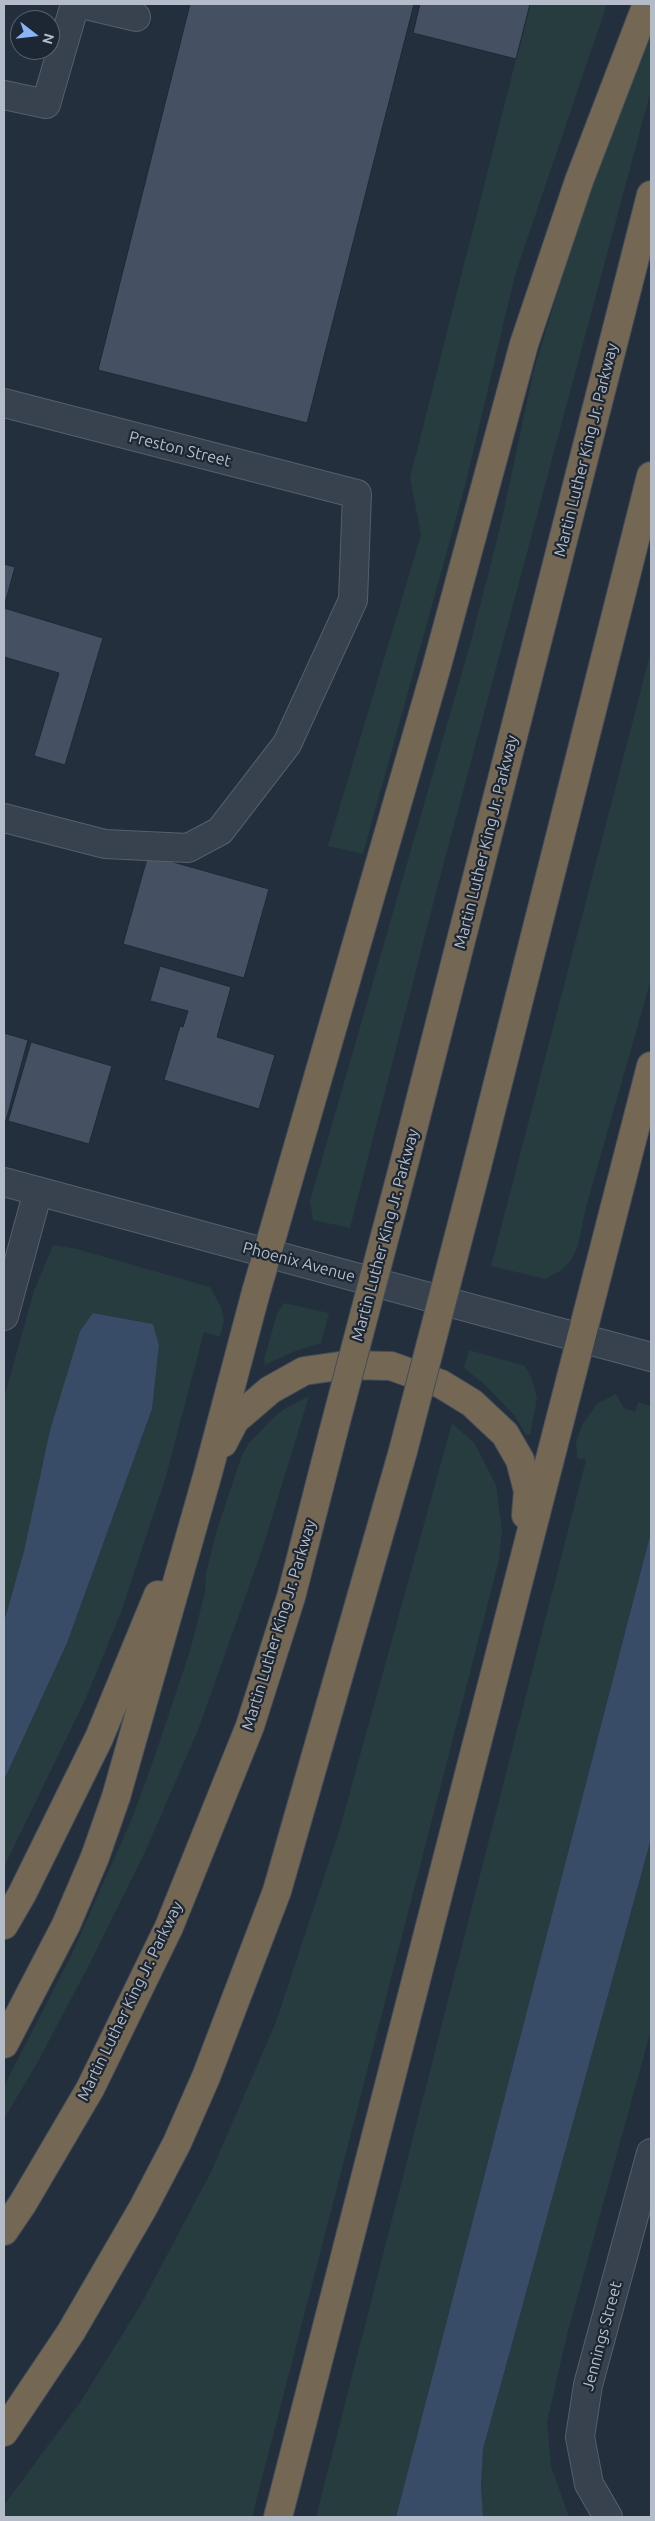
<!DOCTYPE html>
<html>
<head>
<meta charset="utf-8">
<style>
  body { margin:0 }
  #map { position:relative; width:655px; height:2521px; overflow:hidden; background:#242f3e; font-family:Ubuntu,sans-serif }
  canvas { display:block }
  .frame { position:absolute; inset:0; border:5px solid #b4bcc9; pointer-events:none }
  .north { position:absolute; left:10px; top:10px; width:50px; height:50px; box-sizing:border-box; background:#1d2633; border:1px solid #59626f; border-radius:50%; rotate:106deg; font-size:14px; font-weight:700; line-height:20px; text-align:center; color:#b4bcc9 }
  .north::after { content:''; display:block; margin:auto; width:18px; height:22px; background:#8ab4f8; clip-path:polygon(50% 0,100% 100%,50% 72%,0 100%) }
</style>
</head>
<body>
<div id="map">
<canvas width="655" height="2521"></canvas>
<div class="frame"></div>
<div class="north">N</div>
</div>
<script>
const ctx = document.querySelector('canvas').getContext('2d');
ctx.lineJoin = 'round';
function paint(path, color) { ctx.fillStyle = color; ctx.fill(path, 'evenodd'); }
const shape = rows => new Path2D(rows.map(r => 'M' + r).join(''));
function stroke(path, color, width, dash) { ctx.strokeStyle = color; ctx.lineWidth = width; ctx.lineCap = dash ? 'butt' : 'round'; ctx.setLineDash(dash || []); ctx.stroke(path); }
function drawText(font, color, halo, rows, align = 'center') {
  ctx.font = font + ' Ubuntu,sans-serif'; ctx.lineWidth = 4.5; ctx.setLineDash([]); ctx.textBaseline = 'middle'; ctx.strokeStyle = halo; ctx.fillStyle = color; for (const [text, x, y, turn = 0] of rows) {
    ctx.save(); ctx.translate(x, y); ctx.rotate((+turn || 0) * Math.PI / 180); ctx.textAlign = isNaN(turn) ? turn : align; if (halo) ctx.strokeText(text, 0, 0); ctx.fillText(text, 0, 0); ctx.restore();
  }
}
paint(shape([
  [530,4,607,4,515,275,465,486,363,854,328,846,421,535,410,478],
  [651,9,651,90,439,881,350,1228,313,1220,310,1201,473,634,502,519,533,373,562,277],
  [651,651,651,979,586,1207,578,1246,571,1260,562,1270,545,1279,491,1266],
  [53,1245,77,1249,210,1287,221,1307,224,1321,220,1337,204,1332,166,1476,120,1615,85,1700,4,1867,4,1780,67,1643,152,1409,159,1345,153,1324,111,1316,94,1313,80,1331,50,1430,24,1551,4,1622,4,1398,34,1291],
  [284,1303,329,1313,321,1343,295,1351,265,1365,264,1359,277,1314],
  [469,1350,525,1366,532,1379,537,1399,530,1435,526,1435,515,1416,483,1383,464,1368],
  [616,1394,624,1408,635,1412,638,1402,651,1406,651,1532,396,2517,316,2517,586,1460,577,1458,576,1441,582,1425,597,1404],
  [309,1396,263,1547,198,1730,145,1852,92,1959,40,2058,4,2119,4,2086,70,1958,133,1816,151,1767,190,1651,205,1592,206,1573,216,1533,242,1455,249,1443,271,1420,284,1409],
  [452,1423,475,1444,496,1485,502,1530,499,1560,252,2517,4,2517,4,2505,81,2401,140,2306,211,2172,276,2022,338,1835],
  [651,1839,651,2030,567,2335,547,2422,551,2466,569,2517,483,2517,481,2486,483,2449]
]), '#263c3f');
paint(shape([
  [93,1313,153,1324,159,1345,152,1409,67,1643,4,1780,4,1622,24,1551,50,1430,80,1331],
  [651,1532,651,1839,483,2449,481,2486,483,2517,396,2517]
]), '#394c67');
const building = shape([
  [190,4,414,4,307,423,98,370,190,4],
  [420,4,530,4,516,59,413,33,420,4],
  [4,564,15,567,4,607,4,564],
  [4,608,103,638,65,765,34,756,59,673,4,657,4,608],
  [148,855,269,889,244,978,123,944,148,855],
  [160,966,231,987,217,1037,275,1055,259,1109,164,1080,180,1026,183,1027,188,1011,150,1001,160,966],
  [4,1033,28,1040,5,1124,4,1124,4,1033],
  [31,1042,112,1066,89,1144,8,1121,31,1042]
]);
paint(building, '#455162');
stroke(building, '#1f2835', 1);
const minor = shape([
  [81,4,136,17],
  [4,95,46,104,75,4],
  [4,403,357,494,353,600,287,744,220,831,188,848,105,844,4,818],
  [4,1182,651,1357],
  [4,1316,38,1191],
  [608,2517,589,2484,580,2437,588,2385,651,2153]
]);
const highway = shape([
  [405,1160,651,195],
  [477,1166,651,476],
  [223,1443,235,1420,270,1390,304,1371,346,1365,391,1366,441,1384,472,1403,505,1434,520,1460,528,1491,526,1515],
  [4,1925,22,1894,99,1738,158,1595],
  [4,2044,66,1925,95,1857,116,1797,208,1473,256,1292,436,669,524,344,579,181,647,4],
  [4,2231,23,2203,90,2089,169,1927,250,1726,291,1597,333,1433],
  [4,2432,71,2332,143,2208,177,2143,206,2077,277,1891,403,1451],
  [278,2517,651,1066]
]);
stroke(minor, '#565f6c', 30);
stroke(highway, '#434c59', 30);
stroke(minor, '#38414e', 28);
stroke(highway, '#746855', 28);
const highwayBridge = shape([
  [333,1433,405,1160],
  [403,1451,477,1166]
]);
stroke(highwayBridge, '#434c59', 30, []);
stroke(highwayBridge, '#746855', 28);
drawText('16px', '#b4bcc9', '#1d2633', [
  ["Preston Street",180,449,14],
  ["Martin Luther King Jr. Parkway",586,450,-76],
  ["Martin Luther King Jr. Parkway",486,842,-76],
  ["Martin Luther King Jr. Parkway",385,1235,-75],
  ["Phoenix Avenue",299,1262,15],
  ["Martin Luther King Jr. Parkway",279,1625,-73],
  ["Martin Luther King Jr. Parkway",130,2001,-64],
  ["Jennings Street",602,2336,-75]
]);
</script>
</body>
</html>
